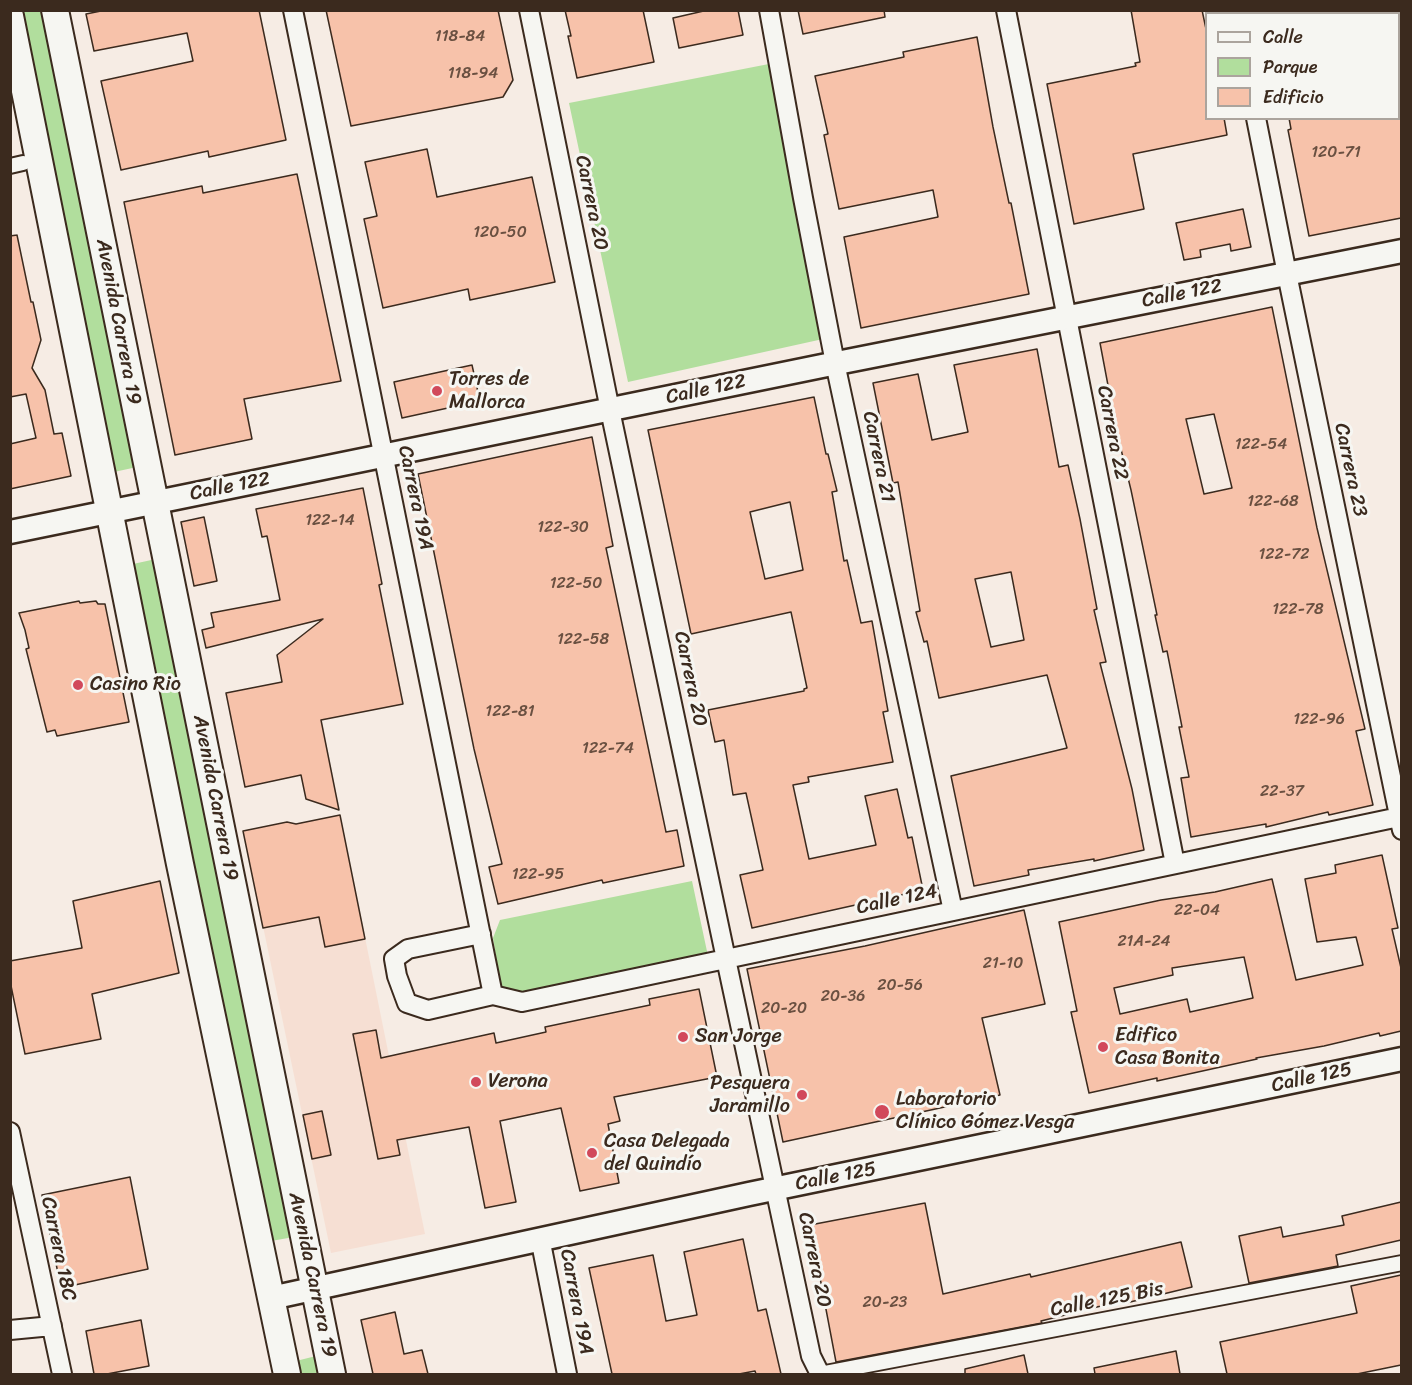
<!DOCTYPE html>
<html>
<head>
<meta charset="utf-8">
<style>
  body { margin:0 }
  #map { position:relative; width:1412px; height:1385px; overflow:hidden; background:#f6ece4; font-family:Sriracha,sans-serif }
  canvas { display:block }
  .frame { position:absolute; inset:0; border:12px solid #3b2a1e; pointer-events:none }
  .legend { position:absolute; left:1205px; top:12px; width:195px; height:108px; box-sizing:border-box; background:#f6f6f2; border:2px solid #aba49d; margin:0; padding:8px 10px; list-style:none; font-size:18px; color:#3b2a1e }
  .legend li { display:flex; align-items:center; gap:12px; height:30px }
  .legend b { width:30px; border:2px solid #aba49d }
</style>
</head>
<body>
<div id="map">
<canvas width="1412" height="1385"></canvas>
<div class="frame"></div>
<ul class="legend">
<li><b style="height:8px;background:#f6f6f2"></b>Calle</li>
<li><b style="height:16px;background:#b1de9d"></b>Parque</li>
<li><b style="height:16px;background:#f7c2aa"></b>Edificio</li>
</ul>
</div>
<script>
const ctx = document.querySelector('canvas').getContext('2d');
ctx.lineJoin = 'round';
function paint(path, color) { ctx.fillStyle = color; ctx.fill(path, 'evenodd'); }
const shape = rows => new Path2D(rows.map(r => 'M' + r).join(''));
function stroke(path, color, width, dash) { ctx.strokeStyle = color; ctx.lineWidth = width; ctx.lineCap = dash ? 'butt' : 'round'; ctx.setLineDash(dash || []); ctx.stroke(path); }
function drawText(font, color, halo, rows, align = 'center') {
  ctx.font = font + ' Sriracha,sans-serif'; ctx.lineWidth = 6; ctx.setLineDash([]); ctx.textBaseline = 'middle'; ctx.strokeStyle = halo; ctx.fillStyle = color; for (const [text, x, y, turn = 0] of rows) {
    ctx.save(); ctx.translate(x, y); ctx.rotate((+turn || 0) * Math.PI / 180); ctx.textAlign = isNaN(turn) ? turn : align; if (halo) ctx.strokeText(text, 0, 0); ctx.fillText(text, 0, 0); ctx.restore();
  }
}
paint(shape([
  [355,888,425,1234,331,1253,259,907]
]), '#f6dfd3');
paint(shape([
  [18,11,42,11,112,356,137,467,114,472],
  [774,63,823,339,628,382,569,103],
  [156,559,294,1237,271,1241,221,1013,133,564],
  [692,881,708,956,502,995,493,938,500,920],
  [316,1356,320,1374,299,1374,296,1361]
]), '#b1de9d');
const building = shape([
  [106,10,259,10,286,140,209,157,208,151,121,170,101,81,193,61,187,33,94,51,86,14,106,10],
  [326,10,498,10,513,80,503,97,351,126,326,10],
  [565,10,643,10,654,62,577,78,568,36,571,36,565,10],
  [708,10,738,10,743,35,679,48,673,18,708,10],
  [798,10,884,10,885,17,803,34,798,10],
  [1131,10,1202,10,1206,29,1206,118,1224,118,1227,135,1133,154,1144,209,1074,224,1047,84,1136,66,1135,63,1140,62,1131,10],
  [977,37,993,127,1009,203,1011,203,1029,294,861,328,844,237,938,217,933,190,839,209,824,135,828,134,815,76,904,57,903,52,977,37],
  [1289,118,1401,118,1401,218,1309,236,1288,130,1291,129,1289,118],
  [427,149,437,197,532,177,555,282,470,300,468,289,383,308,364,219,377,216,365,162,427,149],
  [297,174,341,381,244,399,252,439,175,455,124,202,202,186,203,193,297,174],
  [1243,209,1251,247,1231,251,1230,244,1200,250,1201,257,1184,260,1176,223,1243,209],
  [17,235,31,302,33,302,41,340,32,368,45,390,54,434,62,433,71,476,10,489,10,444,36,438,26,394,10,397,10,236,17,235],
  [1272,307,1317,528,1365,729,1356,731,1373,805,1329,815,1328,812,1266,827,1266,824,1191,837,1181,778,1189,777,1179,727,1182,727,1167,651,1163,652,1155,615,1157,615,1131,490,1117,433,1100,343,1272,307],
  [1214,414,1232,488,1204,494,1186,419,1214,414],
  [1037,349,1059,467,1068,465,1080,519,1097,609,1094,610,1106,662,1100,663,1132,789,1144,850,1094,861,1094,859,1028,870,1029,875,974,886,951,776,1067,748,1047,675,939,698,927,641,924,642,916,612,920,611,898,482,893,483,873,383,918,374,932,440,968,432,954,365,1037,349],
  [1011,572,1024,640,991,647,975,579,1011,572],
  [472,365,480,401,402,418,394,382,472,365],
  [814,397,826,454,828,454,837,491,832,492,844,561,847,560,861,623,872,621,888,711,883,712,893,762,808,777,809,782,793,785,809,859,876,845,865,796,897,789,908,838,912,837,923,890,752,928,740,875,763,870,746,793,733,795,724,740,715,742,708,710,804,691,804,689,807,688,791,612,691,634,648,430,814,397],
  [790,502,803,570,765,579,750,512,790,502],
  [592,437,613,546,606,548,666,832,677,830,684,866,603,883,602,880,498,904,489,867,502,864,474,749,418,474,592,437],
  [363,488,382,584,379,585,403,704,321,720,339,810,306,799,301,775,245,787,226,693,282,682,277,655,323,619,206,648,202,630,214,627,211,613,280,600,267,536,262,537,256,509,363,488],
  [204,517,217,581,194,586,181,522,204,517],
  [79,601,80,603,96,601,98,604,105,604,129,722,57,736,55,730,47,732,26,649,29,648,25,630,19,613,79,601],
  [340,815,365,939,325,947,319,917,263,928,243,831,287,822,296,824,340,815],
  [1382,855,1398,928,1392,929,1401,968,1401,1031,1380,1036,1379,1033,1324,1046,1256,1058,1257,1059,1157,1081,1157,1078,1089,1093,1071,1012,1077,1011,1059,922,1161,900,1215,892,1272,879,1296,980,1363,965,1356,937,1317,942,1305,879,1336,873,1335,865,1382,855],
  [1244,957,1253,998,1190,1012,1187,999,1120,1014,1114,988,1173,975,1172,968,1244,957],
  [160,881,179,973,92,994,101,1039,25,1054,10,981,10,961,82,948,73,901,160,881],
  [1024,910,1045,1004,982,1018,1000,1095,783,1142,747,969,865,946,1024,910],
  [699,989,717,1077,614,1097,620,1121,608,1124,619,1183,580,1191,561,1108,500,1121,516,1202,485,1208,469,1127,397,1140,400,1155,378,1159,353,1034,376,1030,381,1058,494,1033,496,1043,546,1032,545,1027,650,1005,649,999,699,989],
  [322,1111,331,1155,312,1159,303,1115,322,1111],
  [130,1177,148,1269,61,1288,42,1195,130,1177],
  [1401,1202,1401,1240,1336,1255,1338,1266,1249,1283,1239,1236,1281,1227,1283,1237,1344,1225,1342,1216,1401,1202],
  [925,1203,943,1294,1030,1274,1031,1277,1181,1242,1192,1287,1126,1303,1125,1300,1041,1321,1042,1323,836,1362,810,1225,925,1203],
  [743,1239,758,1311,766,1309,781,1374,756,1374,755,1371,739,1374,612,1374,589,1268,653,1255,666,1321,697,1315,684,1252,743,1239],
  [1401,1275,1401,1365,1357,1374,1227,1374,1220,1342,1357,1313,1351,1286,1401,1275],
  [395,1312,404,1354,422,1350,428,1374,373,1374,361,1320,395,1312],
  [141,1320,149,1366,107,1374,94,1374,86,1331,141,1320],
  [1176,1351,1180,1374,1095,1374,1094,1368,1176,1351],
  [1024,1355,1028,1374,965,1374,965,1369,1024,1355]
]);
paint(building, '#f7c2aa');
stroke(building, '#3b2a1e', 1.5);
const pedestrian = shape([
  [10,166,23,163],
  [820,1374,1402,1263]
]);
const minor = shape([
  [293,10,493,995],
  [529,10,610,410,726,959,811,1356,820,1374],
  [769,10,803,198,835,363,953,911],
  [1006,10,1175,864],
  [1235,10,1236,14],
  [1256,118,1287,274,1402,830],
  [481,934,408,949,394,959,397,976,407,1003,428,1010,493,995,522,1002,1399,817],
  [10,1132,62,1374],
  [540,1238,567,1374],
  [10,1330,52,1326]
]);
const tertiary = shape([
  [10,532,822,366,1402,251],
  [271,1298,749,1194,1402,1059]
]);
const secondary = shape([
  [55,10,332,1374],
  [10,16,180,864,287,1374]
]);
stroke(pedestrian, '#3b2a1e', 18);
stroke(minor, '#3b2a1e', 22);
stroke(tertiary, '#3b2a1e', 27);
stroke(secondary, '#3b2a1e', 30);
stroke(pedestrian, '#f6f6f2', 14);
stroke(minor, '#f6f6f2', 18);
stroke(tertiary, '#f6f6f2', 22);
stroke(secondary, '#f6f6f2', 26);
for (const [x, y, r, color] of [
  [437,391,6,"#d1495b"],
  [78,685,6,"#d1495b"],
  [683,1037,6,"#d1495b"],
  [1103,1047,6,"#d1495b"],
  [476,1082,6,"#d1495b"],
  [802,1095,6,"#d1495b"],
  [882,1112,8,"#d1495b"],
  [592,1153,6,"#d1495b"]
]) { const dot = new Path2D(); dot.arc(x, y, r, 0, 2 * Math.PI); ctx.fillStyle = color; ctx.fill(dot); stroke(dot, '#f6f6f2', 2); }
drawText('16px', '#6a5041', null, [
  ["118-84",460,37],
  ["118-94",473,74],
  ["120-71",1336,153],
  ["120-50",500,233],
  ["122-54",1261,445],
  ["122-68",1273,502],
  ["122-14",330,521],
  ["122-30",563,528],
  ["122-72",1284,555],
  ["122-50",576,584],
  ["122-78",1298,610],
  ["122-58",583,640],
  ["122-81",510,712],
  ["122-96",1319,720],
  ["122-74",608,749],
  ["22-37",1282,792],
  ["122-95",538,875],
  ["22-04",1197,911],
  ["21A-24",1144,942],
  ["21-10",1003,964],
  ["20-56",900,986],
  ["20-36",843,997],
  ["20-20",784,1009],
  ["20-23",885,1303]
]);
drawText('20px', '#3b2a1e', '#f6f6f2', [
  ["Carrera 20",591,203,78],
  ["Calle 122",1182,294,-11],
  ["Avenida Carrera 19",118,322,79],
  ["Calle 122",706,390,-12],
  ["Carrera 22",1112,433,79],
  ["Carrera 21",878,457,78],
  ["Carrera 23",1350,470,78],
  ["Calle 122",230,487,-11],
  ["Carrera 19A",415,498,78],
  ["Carrera 20",690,679,78],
  ["Avenida Carrera 19",215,798,79],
  ["Calle 124",897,900,-12],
  ["Calle 125",1312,1078,-12],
  ["Calle 125",836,1177,-11],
  ["Carrera 18C",58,1249,78],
  ["Carrera 20",814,1260,78],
  ["Avenida Carrera 19",312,1275,78],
  ["Calle 125 Bis",1107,1300,-11],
  ["Carrera 19A",576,1302,79]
]);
drawText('20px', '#3b2a1e', '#f6f6f2', [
  ["Torres de",449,380],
  ["Mallorca",449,403],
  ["Casino Rio",90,685],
  ["Edifico",1115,1036],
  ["Casa Bonita",1115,1059],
  ["San Jorge",695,1037],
  ["Verona",488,1082],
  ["Pesquera",790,1084,"right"],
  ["Jaramillo",790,1107,"right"],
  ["Laboratorio",896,1100],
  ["Clínico Gómez Vesga",896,1123],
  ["Casa Delegada",604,1142],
  ["del Quindío",604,1165]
], 'left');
</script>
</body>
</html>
